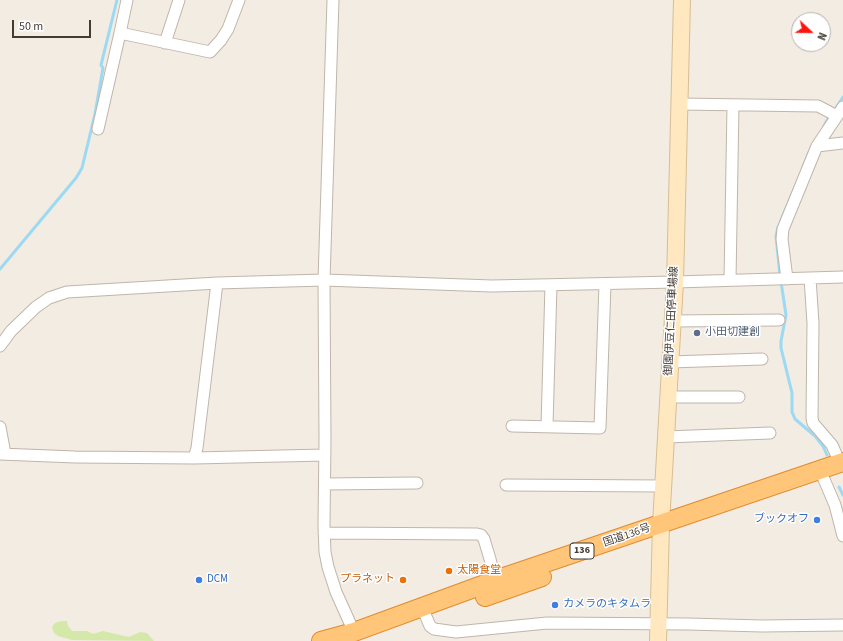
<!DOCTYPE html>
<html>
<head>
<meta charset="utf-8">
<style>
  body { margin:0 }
  #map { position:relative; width:843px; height:641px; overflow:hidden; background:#f2ece3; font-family:"Source Sans 3",sans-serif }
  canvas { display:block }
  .north { position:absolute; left:791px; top:12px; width:40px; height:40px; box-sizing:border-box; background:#fff; border:1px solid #b4b1ad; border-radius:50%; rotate:112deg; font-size:11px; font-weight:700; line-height:16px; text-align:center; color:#443b33 }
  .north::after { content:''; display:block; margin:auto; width:14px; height:18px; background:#ff150d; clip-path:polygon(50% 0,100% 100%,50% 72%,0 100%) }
  .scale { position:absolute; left:12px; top:20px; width:79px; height:18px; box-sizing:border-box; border:2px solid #443b33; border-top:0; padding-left:5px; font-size:12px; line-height:14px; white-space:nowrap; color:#443b33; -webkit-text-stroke:3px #fff; paint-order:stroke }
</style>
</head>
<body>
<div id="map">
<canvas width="843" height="641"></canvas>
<div class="north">N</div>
<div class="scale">50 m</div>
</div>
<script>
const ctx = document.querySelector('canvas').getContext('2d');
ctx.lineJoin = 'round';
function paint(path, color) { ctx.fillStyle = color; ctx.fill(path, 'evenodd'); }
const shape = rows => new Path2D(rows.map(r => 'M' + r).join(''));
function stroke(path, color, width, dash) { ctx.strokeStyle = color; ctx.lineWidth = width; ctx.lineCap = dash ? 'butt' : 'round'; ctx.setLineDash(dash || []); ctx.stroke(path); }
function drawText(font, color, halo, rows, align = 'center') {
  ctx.font = font + ' "Source Sans 3","Noto Sans JP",sans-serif'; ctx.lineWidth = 3; ctx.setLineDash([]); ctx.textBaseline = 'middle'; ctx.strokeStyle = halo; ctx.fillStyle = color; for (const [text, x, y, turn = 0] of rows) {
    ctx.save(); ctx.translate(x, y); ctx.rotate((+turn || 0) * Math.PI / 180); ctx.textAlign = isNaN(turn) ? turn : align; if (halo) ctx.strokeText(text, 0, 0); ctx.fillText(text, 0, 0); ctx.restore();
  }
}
paint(shape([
  [62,621,67,621,68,626,72,631,87,631,93,634,103,631,129,637,140,632,147,633,154,641,72,640,58,636,54,633,52,627,55,623]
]), '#d4e8aa');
stroke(shape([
  [834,111,843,97],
  [824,126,830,115],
  [803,167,809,152],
  [781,220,795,187],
  [778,227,776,236,780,275,786,315,781,341,781,348,792,393,792,412,795,419,815,436,823,446,827,455],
  [0,269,76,178,82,168,95,114,103,68,101,65,117,0],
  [839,487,843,495]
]), '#9cd9f2', 3);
const minor = shape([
  [127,0,120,33,210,52,221,40,228,29,239,0],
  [333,0,324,280,325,439,324,526,325,552,328,567,336,592,354,632],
  [165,43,179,0],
  [679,104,818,106,837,116],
  [98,129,120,33],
  [817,146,843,143],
  [810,278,813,323,812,418,813,423,832,445,840,463],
  [787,279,782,239,783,229,817,146,843,107],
  [730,280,733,105],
  [673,321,779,320],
  [0,346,11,331,36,307,49,298,67,292,217,283,324,280,492,286,675,282,843,277],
  [670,362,762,359],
  [668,397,739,397],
  [512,426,600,428,605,284],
  [547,426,551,285],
  [0,427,5,454],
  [666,437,770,433],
  [0,454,75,457,194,458,325,455],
  [194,458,197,448,217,283],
  [820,470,835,505,843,536],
  [325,484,417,483],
  [506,485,664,486],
  [324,533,477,534,481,535,484,539,490,559,495,580],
  [422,607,430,626,434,629,456,632,547,623,688,624,762,626,843,625]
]);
const secondary = shape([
  [658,641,661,524,675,282,682,0]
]);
const trunk = shape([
  [485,597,542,577],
  [321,641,354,632,507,576,843,462]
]);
stroke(minor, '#c1b5a9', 13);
stroke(secondary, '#d7bd93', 18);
stroke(trunk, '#e28a2e', 20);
stroke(minor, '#fff', 11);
stroke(secondary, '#ffe8c0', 16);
stroke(trunk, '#ffc578', 18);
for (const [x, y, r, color] of [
  [697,333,4,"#5c6f8a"],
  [817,520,4,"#3f7fe0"],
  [449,571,4,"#e8710a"],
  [199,580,4,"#3f7fe0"],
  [403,580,4,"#e8710a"],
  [555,605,4,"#3f7fe0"]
]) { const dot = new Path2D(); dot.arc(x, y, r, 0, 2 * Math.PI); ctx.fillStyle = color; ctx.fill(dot); stroke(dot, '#fff', 1.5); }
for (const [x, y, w] of [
  [582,551,24]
]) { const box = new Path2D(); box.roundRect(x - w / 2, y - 8, w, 16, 3); ctx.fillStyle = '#fff'; ctx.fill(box); stroke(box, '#443b33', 1); }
drawText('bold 10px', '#443b33', null, [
  ["136",582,551]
]);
drawText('11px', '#443b33', '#fff', [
  ["御園伊豆仁田停車場線",672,321,-87],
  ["国道136号",627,536,-19]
]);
drawText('11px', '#4e5e75', '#fff', [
  ["小田切建創",705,333]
], 'left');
drawText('11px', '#366cbe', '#fff', [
  ["ブックオフ",809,520,"right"],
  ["DCM",207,580],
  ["カメラのキタムラ",563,605]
], 'left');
drawText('11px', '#c56008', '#fff', [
  ["太陽食堂",457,571],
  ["プラネット",395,580,"right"]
], 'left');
</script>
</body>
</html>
